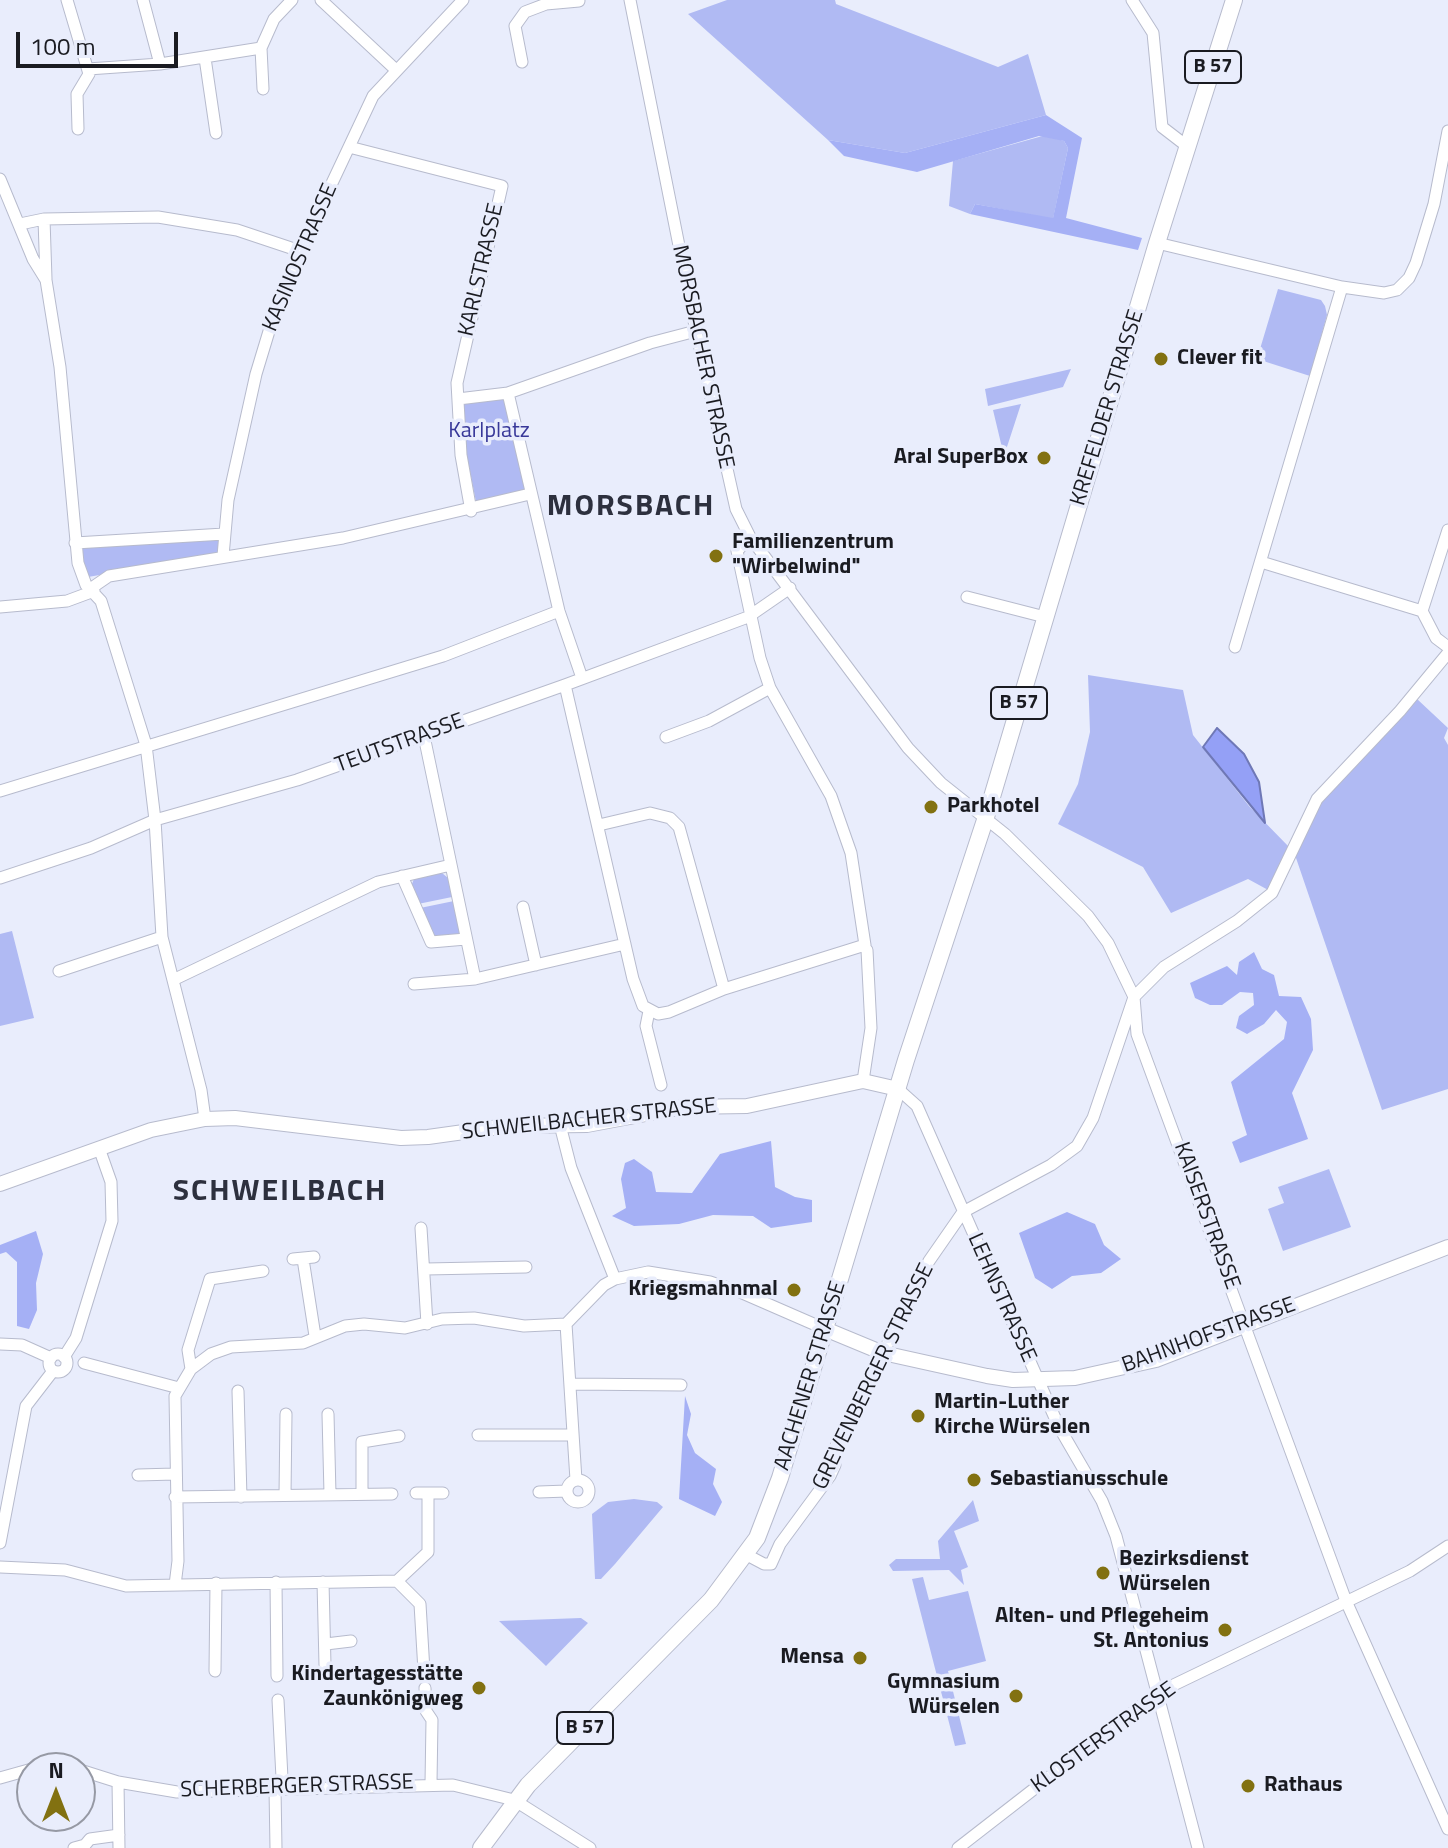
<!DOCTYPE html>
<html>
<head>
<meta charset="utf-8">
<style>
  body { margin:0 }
  #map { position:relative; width:1448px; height:1848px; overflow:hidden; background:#e9edfc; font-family:"Titillium Web",sans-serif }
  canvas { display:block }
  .north { position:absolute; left:16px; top:1752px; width:80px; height:80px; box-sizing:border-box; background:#e9edfc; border:2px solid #9699a4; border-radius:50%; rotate:0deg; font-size:22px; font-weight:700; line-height:32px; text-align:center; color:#1a1b21 }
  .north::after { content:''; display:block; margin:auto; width:28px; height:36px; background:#827111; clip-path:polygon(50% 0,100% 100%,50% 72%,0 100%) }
  .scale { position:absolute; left:16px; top:32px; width:162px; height:36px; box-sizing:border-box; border:4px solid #1a1b21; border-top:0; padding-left:10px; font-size:24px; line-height:28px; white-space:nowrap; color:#1a1b21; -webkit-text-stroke:6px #e9edfc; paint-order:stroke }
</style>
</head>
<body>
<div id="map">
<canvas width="1448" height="1848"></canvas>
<div class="north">N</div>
<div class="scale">100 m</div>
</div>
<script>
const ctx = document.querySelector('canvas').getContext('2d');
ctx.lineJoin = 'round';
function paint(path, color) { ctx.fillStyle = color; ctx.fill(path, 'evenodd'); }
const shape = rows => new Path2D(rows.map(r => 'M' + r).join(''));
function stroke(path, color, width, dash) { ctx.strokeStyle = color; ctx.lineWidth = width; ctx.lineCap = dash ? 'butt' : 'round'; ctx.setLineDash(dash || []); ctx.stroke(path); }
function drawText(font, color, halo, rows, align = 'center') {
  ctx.font = font + ' "Titillium Web",sans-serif'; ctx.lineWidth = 7; ctx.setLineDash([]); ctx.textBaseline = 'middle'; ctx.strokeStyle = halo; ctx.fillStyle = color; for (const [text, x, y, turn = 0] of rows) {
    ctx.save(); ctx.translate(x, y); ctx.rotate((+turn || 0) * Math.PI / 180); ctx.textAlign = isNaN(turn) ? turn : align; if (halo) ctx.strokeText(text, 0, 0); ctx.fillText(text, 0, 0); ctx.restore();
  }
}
paint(shape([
  [727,0,835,0,836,4,998,67,1028,54,1046,115,905,153,828,140,688,14],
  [1046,135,1064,141,1068,148,1053,219,975,204,970,214,949,206,953,161],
  [1278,289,1321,300,1325,306,1327,315,1310,376,1257,359],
  [1071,369,1063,387,988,406,985,389],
  [506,397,512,413,525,491,476,502,464,441,462,403],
  [1021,404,1004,456,993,410],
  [221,537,221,554,88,577,79,546],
  [1088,675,1183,690,1193,735,1249,806,1289,847,1270,891,1248,879,1171,913,1143,867,1058,824,1078,784,1090,732],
  [1417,699,1448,728,1444,738,1448,745,1448,1089,1382,1110,1295,855,1320,802],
  [442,873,448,878,452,897,418,904,411,886,414,879],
  [454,901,462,936,433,937,420,908],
  [12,931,34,1018,0,1026,0,934],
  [1329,1169,1351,1227,1283,1251,1268,1209,1284,1203,1278,1187],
  [634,1499,657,1502,663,1507,615,1564,601,1579,595,1579,592,1514,608,1502],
  [973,1500,979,1521,954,1531,968,1567,961,1570,964,1585,949,1570,893,1571,889,1565,896,1559,940,1559,938,1541],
  [923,1577,929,1600,968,1591,986,1661,948,1671,966,1744,955,1746,912,1579],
  [581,1618,588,1623,546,1666,499,1621]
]), '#b0baf3');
paint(shape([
  [1046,115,1082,138,1066,218,1142,238,1138,250,970,214,975,204,1053,218,1068,148,1064,141,1039,136,917,172,844,156,828,140,905,153],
  [1254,952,1262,969,1274,975,1279,996,1301,997,1311,1019,1313,1050,1292,1093,1308,1139,1240,1163,1232,1142,1247,1135,1231,1082,1284,1039,1287,1022,1276,1010,1264,1024,1247,1034,1236,1028,1239,1016,1254,1005,1253,993,1240,992,1222,1005,1210,1005,1195,998,1190,983,1227,966,1237,975,1239,962],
  [771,1141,775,1187,795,1197,812,1200,812,1222,771,1228,753,1216,713,1215,679,1224,634,1226,612,1216,626,1208,621,1179,625,1163,634,1159,652,1172,656,1192,692,1193,720,1154],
  [1067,1212,1095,1224,1104,1245,1121,1259,1101,1273,1072,1276,1052,1289,1035,1278,1019,1233],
  [36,1231,43,1254,36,1283,37,1310,29,1329,17,1326,17,1262,6,1252,0,1254,0,1245],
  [685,1396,691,1414,687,1435,695,1453,716,1469,713,1484,722,1502,715,1516,679,1499]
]), '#a5b0f5');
const water = shape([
  [1217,728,1244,754,1259,782,1265,823,1203,747,1217,728]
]);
paint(water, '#94a0f6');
stroke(water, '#6f78b6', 2);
const street = shape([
  [67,0,89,74,77,94,78,129],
  [143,0,160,64],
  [321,0,396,70],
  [630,0,696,331,736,509,750,537,908,748,941,783,1005,834,1088,916,1108,943,1134,997,1137,1034,1346,1601,1448,1829],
  [1132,0,1153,33,1162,127,1188,147],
  [261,48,263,89],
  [205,58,216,133],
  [522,62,515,26,525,12,546,4,579,1],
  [88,69,160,64,261,48,274,19,292,0],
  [349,147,502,186,457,383,461,455,471,511],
  [0,179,33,259,46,280,60,367,78,563,86,585,101,601,146,745,155,820,162,937,201,1090,205,1119],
  [44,219,46,279],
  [20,224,44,219,158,217,237,230,300,251],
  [1157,243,1342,287,1384,293,1397,290,1409,278,1416,263,1434,204,1448,131],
  [508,393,559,611,582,678],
  [458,399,508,393,650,343,696,331],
  [75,543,224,534],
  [223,556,228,500,256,374,273,318,300,251,373,96,463,0],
  [1261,562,1422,611,1436,638,1448,647],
  [90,589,109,576,343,538,530,494],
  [967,597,1045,617],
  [0,607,67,601,94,591],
  [1422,611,1448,530],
  [1235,647,1342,287],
  [565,685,633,979,643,1006,658,1014,669,1012,724,989,865,945,851,853,831,796,770,688,760,658,737,551,750,537],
  [424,736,475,979],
  [666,737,709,721,770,688],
  [0,791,443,656,559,611],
  [599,825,650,813,670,818,679,827,724,989],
  [402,876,431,942,466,939],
  [0,878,91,848,155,820,297,780,565,685,748,617,790,588],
  [523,907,536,965],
  [59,971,162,937],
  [173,980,378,882,451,865],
  [414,984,475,979,625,944],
  [649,1011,646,1026,661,1085],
  [863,1081,871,1028,867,950],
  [898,1089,917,1106,1059,1427,1102,1501,1116,1536,1198,1848],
  [560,1125,571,1168,615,1279,648,1272,710,1282,740,1292,825,1329],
  [421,1228,427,1324],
  [293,1259,314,1257],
  [303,1259,315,1336],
  [426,1269,526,1267],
  [566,1324,576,1480],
  [0,1344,22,1345,51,1358],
  '49 1363a9 9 0 1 1 18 0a9 9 0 1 1-18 0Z',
  [64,1357,76,1338,112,1221,111,1182,99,1148],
  [84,1363,179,1388],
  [191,1369,188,1350,210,1279,263,1271],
  [571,1384,681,1385],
  [238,1391,241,1497],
  [328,1414,330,1494],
  [478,1435,572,1435],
  [138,1475,175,1474],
  '567 1491a11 11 0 1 1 22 0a11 11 0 1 1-22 0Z',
  [539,1492,567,1491],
  [416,1493,443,1493],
  [362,1494,362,1442,399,1436],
  [285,1495,286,1414],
  [175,1497,392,1494],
  [0,1543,26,1406,53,1371],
  [747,1555,764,1564,771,1564,780,1544,830,1476,835,1465,832,1454,883,1353,929,1261,963,1212,1051,1165,1077,1146,1093,1118,1134,997,1164,967,1237,921,1272,893,1317,799,1400,711,1448,653],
  [0,1567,65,1570,126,1586,397,1581],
  [276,1582,277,1676],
  [323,1582,325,1665],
  [175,1585,178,1561,175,1396,191,1369,211,1354,231,1347,303,1343,345,1326,364,1324,405,1328,442,1319,474,1318,524,1326,566,1324,604,1285,615,1279],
  [326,1644,351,1641],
  [215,1671,216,1583],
  [424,1671,420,1604,397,1581,428,1552,428,1494],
  [425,1688,426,1711,432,1720,431,1783],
  [35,1768,68,1768],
  [80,1770,118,1782,177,1792,453,1785,514,1800,590,1848],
  [0,1778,32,1769],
  [118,1782,119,1848],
  [74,1848,85,1845,90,1839,119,1835],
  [276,1848,275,1789,282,1778,278,1700],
  [958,1848,1159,1692,1410,1571,1448,1546]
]);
const secondary = shape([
  [0,1184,151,1130,205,1119,235,1118,401,1138,428,1137,507,1126,587,1125,683,1107,747,1106,863,1081,898,1089],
  [825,1329,883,1353,987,1376,1013,1380,1075,1378,1156,1360,1448,1247]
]);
const primary = shape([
  [481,1848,528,1785,711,1600,757,1538,780,1478,906,1060,986,817,1157,243,1234,0]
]);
stroke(street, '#b7bbcd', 13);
stroke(secondary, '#b7bbcd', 16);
stroke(primary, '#b7bbcd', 18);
stroke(street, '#fff', 11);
stroke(secondary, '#fff', 14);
stroke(primary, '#fff', 16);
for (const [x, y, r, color] of [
  [1161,359,8,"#827111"],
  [1044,458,8,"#827111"],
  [716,556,8,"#827111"],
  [931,807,8,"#827111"],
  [794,1290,8,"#827111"],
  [918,1416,8,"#827111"],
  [974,1480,8,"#827111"],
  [1103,1573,8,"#827111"],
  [1225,1630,8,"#827111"],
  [860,1658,8,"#827111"],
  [479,1688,8,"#827111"],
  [1016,1696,8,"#827111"],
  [1248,1786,8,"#827111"]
]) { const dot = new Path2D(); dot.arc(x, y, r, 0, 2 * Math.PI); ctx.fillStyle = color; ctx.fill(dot); stroke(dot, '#e9edfc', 3); }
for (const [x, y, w] of [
  [1213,67,56],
  [1019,703,56],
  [585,1728,56]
]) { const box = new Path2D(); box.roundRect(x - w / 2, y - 16, w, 32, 6); ctx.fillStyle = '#e9edfc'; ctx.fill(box); stroke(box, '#1a1b21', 2); }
drawText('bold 20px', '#1a1b21', null, [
  ["B 57",1213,67],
  ["B 57",1019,703],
  ["B 57",585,1728]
]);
drawText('22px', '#1a1b21', '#e9edfc', [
  ["KASINOSTRASSE",301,258,-67],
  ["KARLSTRASSE",482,270,-77],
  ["MORSBACHER STRASSE",702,357,78],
  ["KREFELDER STRASSE",1108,408,-73],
  ["TEUTSTRASSE",400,744,-20],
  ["SCHWEILBACHER STRASSE",589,1120,-6],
  ["KAISERSTRASSE",1206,1216,70],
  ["LEHNSTRASSE",1001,1298,66],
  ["BAHNHOFSTRASSE",1209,1336,-20],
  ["AACHENER STRASSE",811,1376,-73],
  ["GREVENBERGER STRASSE",874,1377,-64],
  ["KLOSTERSTRASSE",1104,1738,-36],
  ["SCHERBERGER STRASSE",297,1787,-2]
]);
drawText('bold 22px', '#1a1b21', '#e9edfc', [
  ["Clever fit",1177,359],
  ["Aral SuperBox",1028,458,"right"],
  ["Familienzentrum",732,543],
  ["\"Wirbelwind\"",732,568],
  ["Parkhotel",947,807],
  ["Kriegsmahnmal",778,1290,"right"],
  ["Martin-Luther",934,1403],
  ["Kirche Würselen",934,1428],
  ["Sebastianusschule",990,1480],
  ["Bezirksdienst",1119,1560],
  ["Würselen",1119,1585],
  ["Alten- und Pflegeheim",1209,1617,"right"],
  ["St. Antonius",1209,1642,"right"],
  ["Mensa",844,1658,"right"],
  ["Kindertagesstätte",463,1675,"right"],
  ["Zaunkönigweg",463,1700,"right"],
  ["Gymnasium",1000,1683,"right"],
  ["Würselen",1000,1708,"right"],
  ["Rathaus",1264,1786]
], 'left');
drawText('22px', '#383899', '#e9edfc', [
  ["Karlplatz",489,432]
]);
ctx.letterSpacing = '2px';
drawText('bold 30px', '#2d303e', '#e9edfc', [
  ["MORSBACH",631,508],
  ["SCHWEILBACH",280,1193]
]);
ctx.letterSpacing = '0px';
</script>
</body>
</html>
